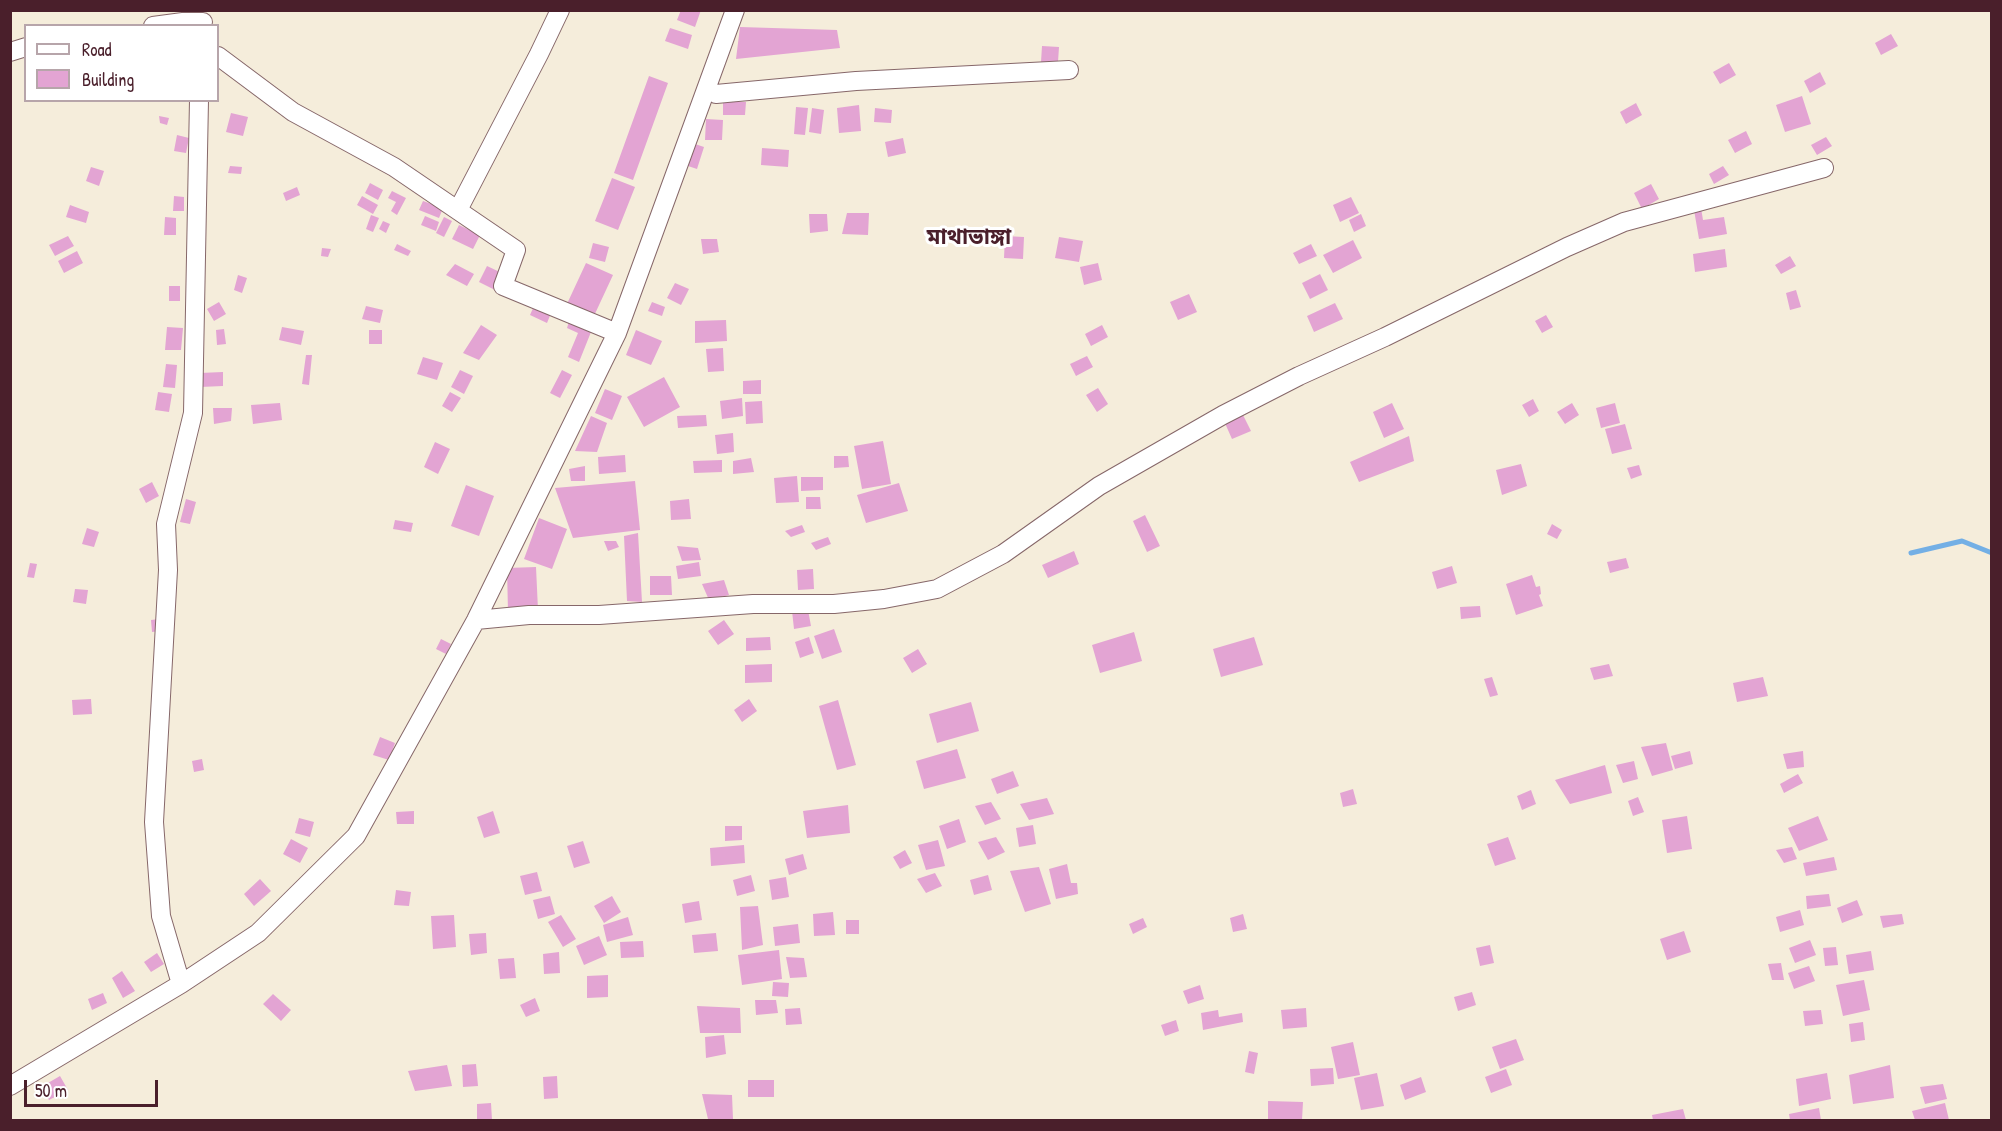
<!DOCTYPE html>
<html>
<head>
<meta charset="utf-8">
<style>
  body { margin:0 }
  #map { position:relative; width:2002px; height:1131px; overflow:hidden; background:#f5eddb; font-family:"Patrick Hand",sans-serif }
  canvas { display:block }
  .frame { position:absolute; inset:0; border:12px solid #4a1f2b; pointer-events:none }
  .legend { position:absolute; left:24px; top:24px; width:195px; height:78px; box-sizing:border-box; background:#fff; border:2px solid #b7a5aa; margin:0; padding:8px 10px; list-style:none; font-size:18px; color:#4a1f2b }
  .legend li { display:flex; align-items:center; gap:12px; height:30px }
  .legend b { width:30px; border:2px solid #b7a5aa }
  .scale { position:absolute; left:24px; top:1080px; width:134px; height:27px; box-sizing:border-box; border:3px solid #4a1f2b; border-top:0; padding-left:8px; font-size:18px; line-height:21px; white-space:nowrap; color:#4a1f2b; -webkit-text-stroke:4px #fff; paint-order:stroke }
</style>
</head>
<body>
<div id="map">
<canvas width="2002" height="1131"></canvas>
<div class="frame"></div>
<ul class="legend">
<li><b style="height:8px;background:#fff"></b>Road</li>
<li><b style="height:16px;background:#e3a4d3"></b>Building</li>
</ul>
<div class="scale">50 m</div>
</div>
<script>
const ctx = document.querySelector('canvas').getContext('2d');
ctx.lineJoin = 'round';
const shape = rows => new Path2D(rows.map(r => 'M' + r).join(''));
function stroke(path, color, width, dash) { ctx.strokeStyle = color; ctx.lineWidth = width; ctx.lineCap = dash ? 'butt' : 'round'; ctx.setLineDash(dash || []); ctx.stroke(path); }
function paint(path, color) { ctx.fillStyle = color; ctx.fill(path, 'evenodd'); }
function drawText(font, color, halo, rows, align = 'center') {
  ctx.font = font + ' "Patrick Hand","Noto Sans Bengali",sans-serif'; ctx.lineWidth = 6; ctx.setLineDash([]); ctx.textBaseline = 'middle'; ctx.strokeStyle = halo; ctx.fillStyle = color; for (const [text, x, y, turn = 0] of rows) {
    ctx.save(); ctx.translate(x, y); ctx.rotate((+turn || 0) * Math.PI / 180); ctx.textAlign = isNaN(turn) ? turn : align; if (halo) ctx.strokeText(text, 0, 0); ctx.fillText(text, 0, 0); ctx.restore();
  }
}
stroke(shape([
  [1911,553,1962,541,1992,553]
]), '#73afe5', 5);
paint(shape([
  [681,10,701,10,695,27,677,20],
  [740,27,837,30,840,48,736,59],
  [670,28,692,35,688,49,665,41],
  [1891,34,1898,46,1881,55,1875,43],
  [1042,46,1059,47,1058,62,1041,62],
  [1729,63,1736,75,1720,84,1713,72],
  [1820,72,1826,84,1810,93,1804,81],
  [649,76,668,83,633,180,614,173],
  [1802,96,1811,124,1785,132,1776,105],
  [723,102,746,102,745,115,723,115],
  [1636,103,1642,115,1626,124,1620,112],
  [859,105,861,131,839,133,837,108],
  [796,107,808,108,805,135,794,134],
  [812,108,824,110,821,134,809,132],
  [875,108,892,110,891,123,874,122],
  [231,113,248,117,243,136,226,132],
  [159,116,169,118,167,125,160,123],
  [706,119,723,120,722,140,705,140],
  [1746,131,1752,144,1735,153,1728,140],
  [177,135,189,138,186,153,174,151],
  [1826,137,1832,146,1817,155,1811,145],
  [903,138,906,153,888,157,885,142],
  [692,143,704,147,697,169,685,165],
  [762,148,789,150,788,167,761,165],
  [230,166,242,167,241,174,228,173],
  [1723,166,1729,175,1714,184,1709,174],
  [91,167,104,171,99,186,86,181],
  [612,178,635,187,618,230,595,221],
  [370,183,383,190,378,200,365,193],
  [1651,184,1659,199,1642,209,1634,193],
  [297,187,300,195,286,201,283,193],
  [392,191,406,198,397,215,391,211,396,202,388,198],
  [174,196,184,197,184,211,173,211],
  [362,196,378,205,373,214,357,205],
  [1351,197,1359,213,1340,222,1333,205],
  [423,201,443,208,439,218,419,210],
  [70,205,89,212,86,223,66,217],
  [1701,208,1703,220,1724,217,1727,234,1699,239,1694,210],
  [847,213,869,213,868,235,842,234],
  [809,214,827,214,828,231,810,233],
  [1361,214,1366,226,1354,232,1349,220],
  [371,215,379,218,373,232,366,229],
  [425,216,439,222,436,231,421,225],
  [165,217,176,218,176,235,164,235],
  [444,217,452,221,444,237,436,233],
  [383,221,390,224,386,233,379,229],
  [459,225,480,235,473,249,452,239],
  [68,236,74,246,55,256,49,245],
  [1005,236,1024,237,1023,259,1004,258],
  [1059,237,1083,241,1079,262,1055,258],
  [701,239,717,239,719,252,703,254],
  [1353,240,1362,258,1333,273,1323,255],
  [593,243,609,247,605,262,589,258],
  [397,244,411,251,408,256,394,250],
  [1311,244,1317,256,1299,264,1293,253],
  [322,248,331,249,328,257,321,256],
  [1725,249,1727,267,1695,272,1693,254],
  [77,251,83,263,64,273,58,261],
  [1790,256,1796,266,1781,274,1775,265],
  [586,263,613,275,593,318,566,306],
  [1098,263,1102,280,1084,285,1080,267],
  [455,264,474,274,467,286,446,275],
  [487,266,504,274,495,290,479,282],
  [1320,274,1328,290,1310,299,1302,283],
  [238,275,247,278,242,293,234,290],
  [675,283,689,289,681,305,667,298],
  [169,286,180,286,180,301,169,301],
  [1796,290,1801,307,1790,310,1786,293],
  [1189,294,1197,312,1178,320,1170,302],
  [219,302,226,314,214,321,207,309],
  [652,302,665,307,662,316,648,311],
  [1335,303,1343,319,1314,332,1307,316],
  [366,306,383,310,380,323,362,319],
  [534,306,551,313,547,323,530,315],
  [1546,315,1553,327,1542,333,1535,321],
  [570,318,593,327,579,362,568,357,578,333,567,328],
  [726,320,727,341,695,343,695,321],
  [481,325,497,335,479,360,463,353],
  [1102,325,1108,337,1091,346,1085,334],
  [167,327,183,328,181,350,165,350],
  [282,327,304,331,301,345,279,340],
  [224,329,226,344,217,345,216,330],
  [369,330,382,330,382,344,369,344],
  [636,330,662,341,651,365,626,355],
  [723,348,724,371,708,372,706,349],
  [306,355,312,355,309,385,302,384],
  [1087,356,1093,367,1076,376,1070,364],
  [423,357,443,363,437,380,417,374],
  [166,364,177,365,175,388,163,387],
  [460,370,473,376,464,394,451,387],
  [562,370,572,375,560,398,550,393],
  [223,372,223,386,200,387,200,373],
  [664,377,680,407,644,427,627,397],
  [761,380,761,394,743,394,743,381],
  [1098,388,1108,404,1097,412,1086,395],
  [605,389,622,396,612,420,595,413],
  [158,392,172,394,169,412,155,410],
  [450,392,461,398,452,412,442,406],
  [742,398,743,416,722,419,720,401],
  [1533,399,1539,411,1529,417,1522,405],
  [762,401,763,423,746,424,745,402],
  [280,403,282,420,253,424,251,405],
  [1392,403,1404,429,1384,438,1373,412],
  [1572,403,1579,415,1565,424,1557,412],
  [1615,403,1620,423,1601,428,1596,408],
  [213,408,232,408,231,421,214,424],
  [1242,413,1251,431,1232,439,1224,421],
  [706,415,707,426,678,428,677,416],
  [591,416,607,423,597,452,575,451],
  [1625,424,1632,449,1612,454,1605,429],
  [733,433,734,452,717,454,715,435],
  [1409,436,1414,461,1359,482,1350,462],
  [883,441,891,484,862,489,854,446],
  [435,442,450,449,438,474,424,467],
  [625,455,626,472,599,474,598,457],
  [834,456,848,456,849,467,834,468],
  [751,458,754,472,733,474,733,461],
  [722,460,722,472,694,473,693,461],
  [1521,464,1527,486,1502,495,1496,470],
  [1639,465,1642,475,1631,479,1627,468],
  [585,466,585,481,571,481,569,469],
  [797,476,799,502,776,503,774,478],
  [801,477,823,477,823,490,801,491],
  [635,481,640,530,573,538,555,488],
  [152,482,159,496,146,503,139,489],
  [899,483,908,511,866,523,857,495],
  [466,485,494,496,479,536,451,526],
  [806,497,820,497,821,509,806,509],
  [186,499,196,502,190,524,180,522],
  [689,499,691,519,671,520,670,501],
  [1145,515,1160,546,1147,552,1133,521],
  [539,518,567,529,552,569,524,559],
  [395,520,413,523,411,532,393,529],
  [1552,524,1562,530,1557,539,1547,534],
  [802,525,805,532,791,537,785,531],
  [87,528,99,532,94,547,82,544],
  [638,533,642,602,627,601,624,536],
  [828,537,831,544,816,550,811,543],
  [604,541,616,541,619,547,608,551],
  [677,546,698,548,701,560,682,561],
  [1074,551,1079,564,1048,578,1042,565],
  [1626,558,1629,568,1610,573,1607,562],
  [699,562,701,576,678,579,676,566],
  [30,563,37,564,34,578,27,577],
  [1452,566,1457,583,1437,589,1432,572],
  [536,567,538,610,508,612,507,568],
  [813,569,814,589,798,590,797,570],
  [1532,575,1536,587,1540,586,1541,594,1539,595,1543,606,1516,615,1506,584],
  [650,576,671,576,672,595,650,595],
  [724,580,729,595,709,600,702,584],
  [75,589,88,590,86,604,73,602],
  [1480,606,1481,617,1461,619,1460,607],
  [808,610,811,626,794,629,792,611],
  [159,619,160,631,152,632,151,620],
  [724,620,734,634,718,645,708,631],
  [834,629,842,652,822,659,814,636],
  [1134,632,1142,661,1100,673,1092,645],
  [770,637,771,650,746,651,746,638],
  [809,637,814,653,800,658,795,642],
  [1254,637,1263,665,1221,677,1213,649],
  [441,639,451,644,446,654,436,649],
  [918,649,927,664,912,673,903,658],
  [772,664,772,682,745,683,745,665],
  [1609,664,1613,676,1594,680,1590,668],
  [1492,677,1498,695,1490,697,1484,679],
  [1763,677,1768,696,1737,702,1733,683],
  [91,699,92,714,73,715,72,700],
  [749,699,757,711,742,722,734,710],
  [838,700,856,765,837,770,819,706],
  [971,702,979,731,937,743,929,714],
  [380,737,395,743,389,760,373,755],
  [1666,743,1673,770,1652,776,1641,747],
  [957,749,966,778,924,789,916,761],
  [1690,751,1693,764,1675,769,1671,756],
  [1803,751,1804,767,1787,769,1783,754],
  [202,759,204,770,194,772,192,761],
  [1634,761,1638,779,1623,783,1616,765],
  [1605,765,1612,793,1570,804,1555,780],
  [1013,771,1019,786,997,794,991,779],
  [1798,774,1803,783,1784,793,1780,784],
  [1353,789,1357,804,1343,807,1340,793],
  [1531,790,1536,804,1522,810,1517,796],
  [1638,797,1644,812,1633,816,1628,801],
  [1047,798,1054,814,1029,820,1020,804],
  [991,802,1001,819,985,825,975,806],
  [848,805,850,833,807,838,803,811],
  [414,811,414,824,397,824,396,812],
  [493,811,500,833,484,838,477,817],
  [1687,816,1692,849,1667,853,1662,820],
  [1818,816,1828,840,1799,851,1788,828],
  [299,818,314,822,310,837,295,833],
  [959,819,966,842,947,849,939,826],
  [1033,825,1036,844,1019,847,1016,828],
  [725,826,742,826,742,840,725,841],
  [996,837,1005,852,988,860,978,842],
  [1508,837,1516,859,1495,866,1487,844],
  [291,839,308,848,300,863,283,854],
  [938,840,945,866,926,870,918,845],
  [583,841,590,863,574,868,567,846],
  [744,845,745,863,711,866,710,848],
  [1792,847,1797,859,1784,863,1776,850],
  [905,850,912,863,900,869,893,857],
  [803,854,807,869,789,875,785,859],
  [1834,857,1837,870,1806,876,1803,863],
  [1067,864,1071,883,1077,883,1078,894,1056,899,1049,869],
  [1039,867,1051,904,1025,912,1010,871],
  [537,872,542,891,525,895,520,876],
  [935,873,942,886,926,893,917,879],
  [751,875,755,891,737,896,733,880],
  [988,875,992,890,974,895,970,880],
  [786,877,789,897,772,900,769,880],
  [260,879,271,891,254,906,244,894],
  [396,890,411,892,409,906,394,905],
  [1829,894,1831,906,1807,909,1806,896],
  [550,896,555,914,538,919,533,900],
  [612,896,621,912,604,923,594,906],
  [1857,900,1863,915,1842,923,1837,908],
  [699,901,702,920,685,923,682,904],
  [758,906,763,945,742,950,740,907],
  [1800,910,1804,925,1780,932,1776,917],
  [833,912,835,935,814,936,813,914],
  [1243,914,1247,929,1233,932,1230,918],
  [1902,914,1904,924,1883,928,1880,916],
  [454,915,456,947,433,949,431,916],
  [561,915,576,939,563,947,548,922],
  [628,917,633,935,607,942,603,925],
  [1143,918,1147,927,1133,934,1129,924],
  [846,920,859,920,859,934,846,934],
  [798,924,800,943,775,946,773,927],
  [1684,931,1691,952,1667,960,1660,939],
  [486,933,487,953,471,955,469,934],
  [716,933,718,951,694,953,692,935],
  [599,936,607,955,584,965,576,946],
  [1810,940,1816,955,1795,963,1789,948],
  [643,941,644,957,621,958,620,942],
  [1490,945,1494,963,1480,966,1476,948],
  [1836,947,1838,965,1825,966,1823,948],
  [779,950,782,979,742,985,738,955],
  [1871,951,1874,970,1849,974,1846,955],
  [559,952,560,973,544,974,543,954],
  [157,953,164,964,151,972,144,962],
  [786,957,804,958,807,977,790,978],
  [514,958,516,978,500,979,498,959],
  [1781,963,1784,980,1772,980,1768,964],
  [1809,966,1815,981,1794,989,1788,973],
  [122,971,135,991,123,998,112,978],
  [608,975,608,997,587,998,587,976],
  [1864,980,1870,1010,1843,1016,1836,985],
  [773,982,789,983,788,997,772,996],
  [1200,985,1204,999,1188,1004,1183,991],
  [1472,992,1476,1005,1458,1011,1454,997],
  [103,993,107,1003,92,1010,88,999],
  [273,994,291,1010,281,1021,263,1004],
  [535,998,540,1011,526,1017,520,1005],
  [755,1000,776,1000,778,1013,756,1015],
  [697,1006,740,1008,741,1033,700,1033],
  [800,1008,802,1024,786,1025,785,1009],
  [1306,1008,1307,1027,1283,1029,1281,1010],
  [1218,1010,1219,1017,1242,1013,1243,1022,1203,1030,1201,1013],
  [1821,1010,1823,1024,1805,1026,1803,1011],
  [1176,1020,1179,1031,1165,1036,1161,1025],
  [1863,1022,1865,1040,1851,1042,1849,1024],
  [724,1035,726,1054,706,1058,705,1037],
  [1516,1039,1524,1060,1500,1069,1492,1047],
  [1353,1042,1360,1075,1338,1079,1331,1047],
  [1249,1051,1258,1053,1254,1074,1245,1072],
  [476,1064,478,1086,463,1087,462,1065],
  [447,1065,452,1086,415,1091,408,1071],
  [1890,1065,1894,1098,1853,1104,1849,1075],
  [1333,1068,1334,1084,1311,1086,1310,1069],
  [1506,1069,1512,1085,1491,1093,1485,1077],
  [1377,1073,1384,1106,1361,1110,1354,1078],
  [1827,1073,1831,1099,1799,1106,1796,1079],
  [60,1076,68,1090,49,1100,41,1087],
  [557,1076,558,1098,544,1099,543,1077],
  [1421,1077,1426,1092,1405,1100,1400,1085],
  [748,1080,774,1080,774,1097,748,1097],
  [1943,1084,1947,1099,1925,1104,1920,1087],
  [702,1094,732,1095,733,1119,708,1119],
  [1268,1101,1303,1102,1302,1120,1268,1120],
  [491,1103,492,1120,477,1120,477,1104],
  [1945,1103,1949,1120,1915,1120,1912,1111],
  [1819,1108,1821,1120,1790,1120,1789,1114],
  [1683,1109,1686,1120,1653,1120,1652,1115]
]), '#e3a4d3');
const street = shape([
  [153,26,183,22,203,22],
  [10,52,26,47],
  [218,56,293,112,394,167,516,250,503,286,617,333],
  [716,94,856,81,1069,70],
  [458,210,539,54,560,10],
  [476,620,529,615,599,615,753,604,834,604,884,599,937,589,1003,554,1099,486,1223,415,1299,376,1385,337,1567,247,1624,222,1824,168],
  [181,984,161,916,154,822,168,570,166,524,193,413,199,100],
  [10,1086,181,984,258,933,356,836,476,620,617,333,735,10]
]);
stroke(street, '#866769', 20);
stroke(street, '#fff', 18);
drawText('bold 22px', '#4a1f2b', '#fff', [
  ["মাথাভাঙ্গা",969,238]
]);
</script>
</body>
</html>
